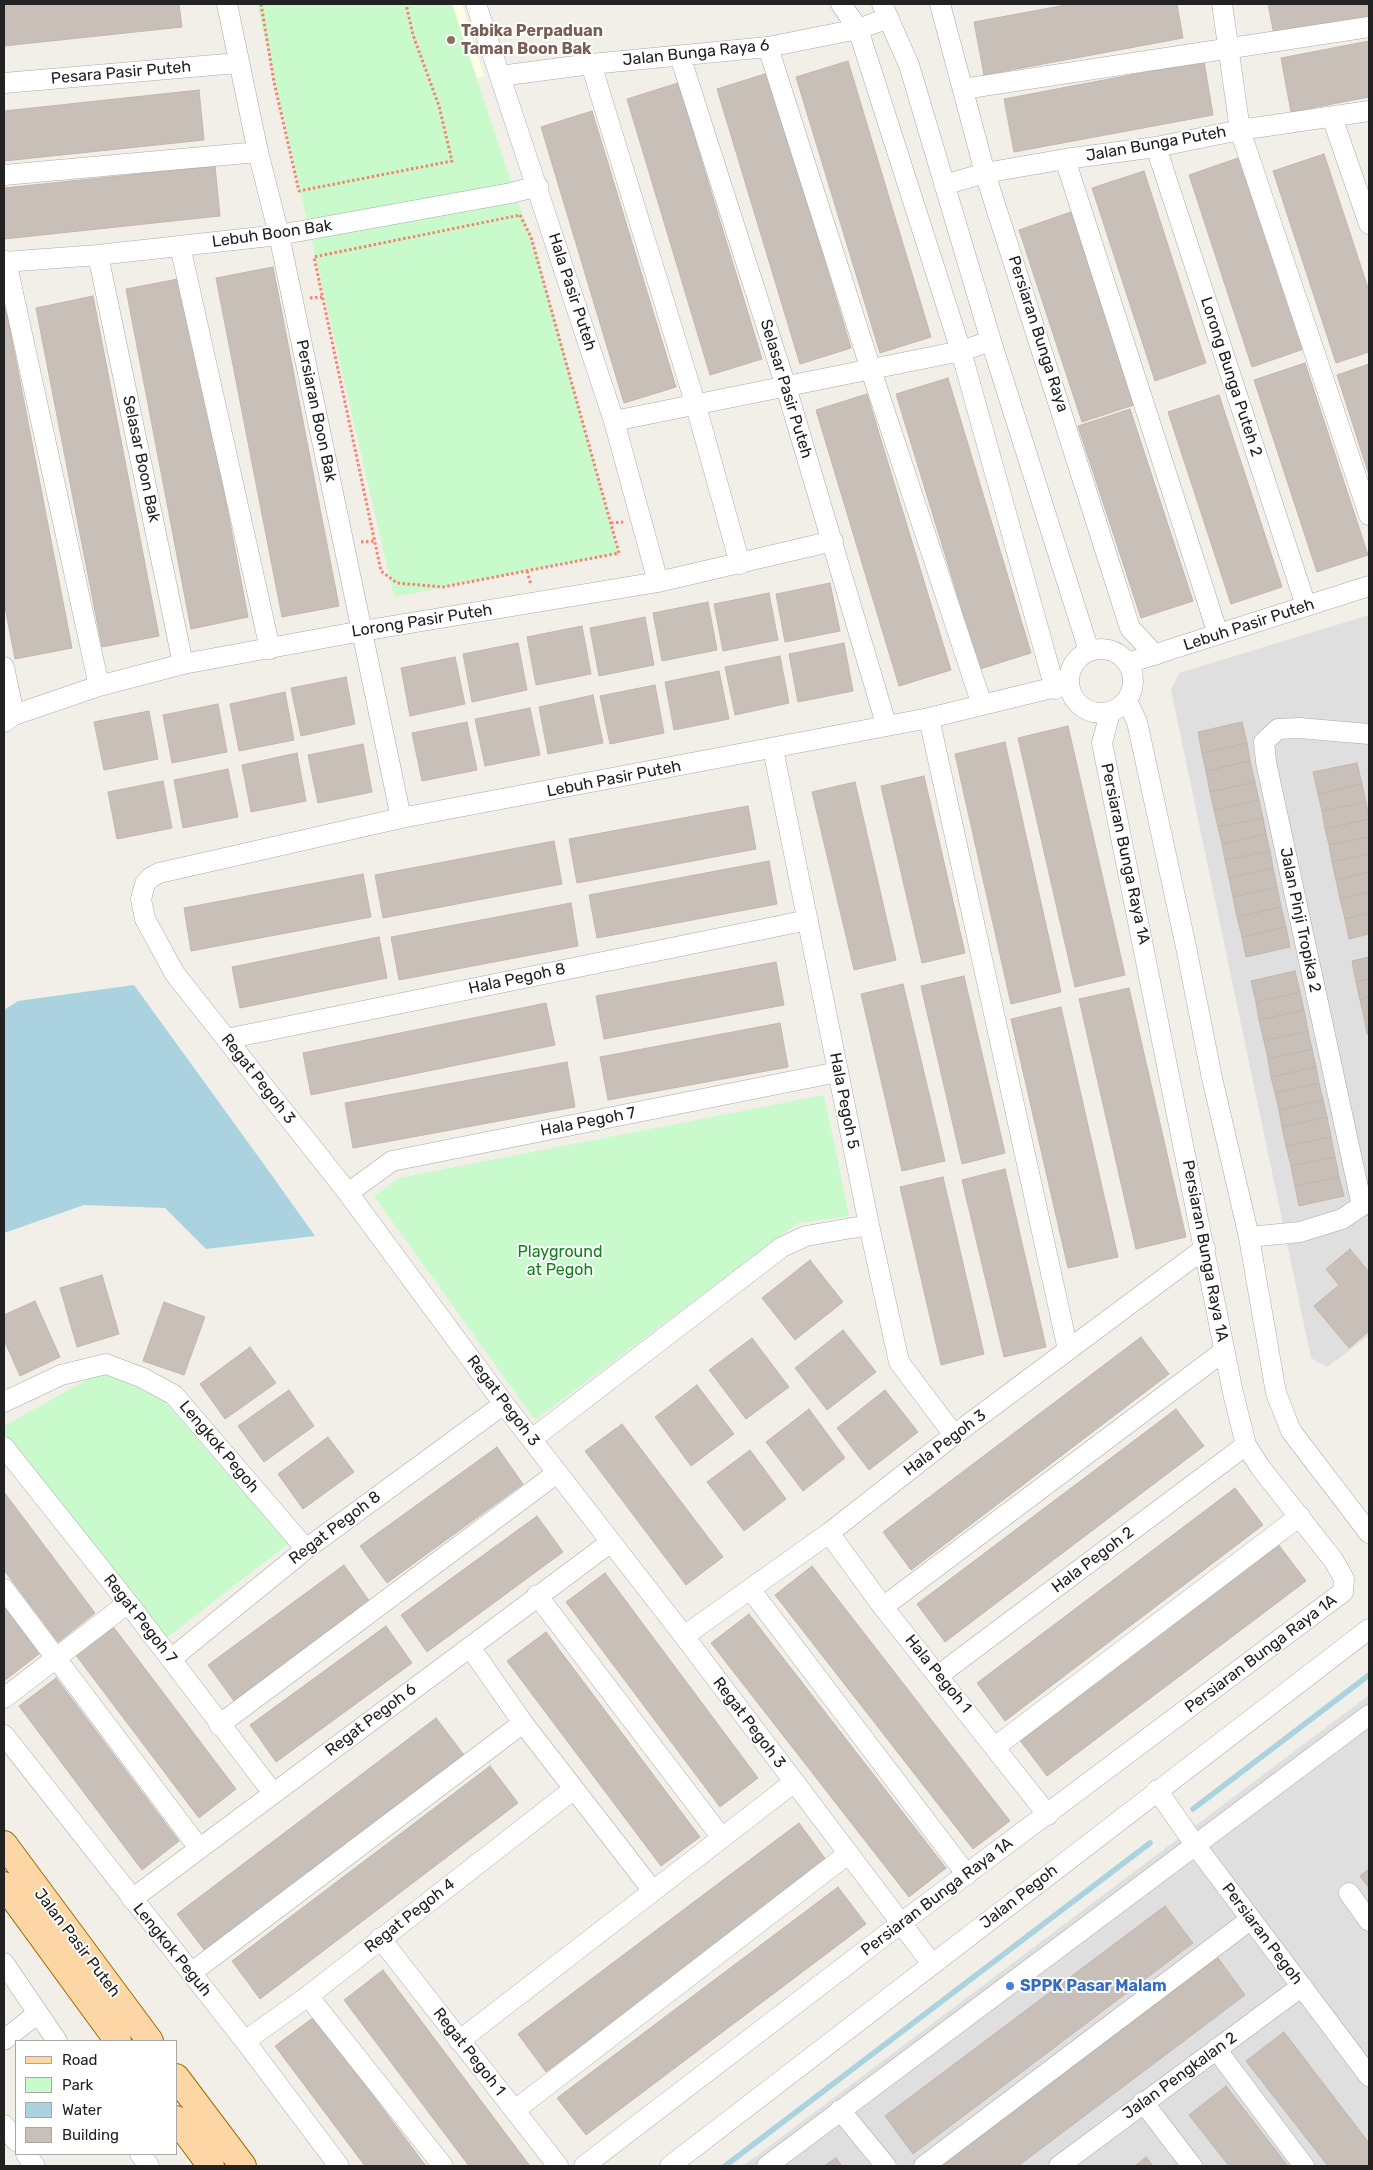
<!DOCTYPE html>
<html>
<head>
<meta charset="utf-8">
<style>
  body { margin:0 }
  #map { position:relative; width:1373px; height:2170px; overflow:hidden; background:#f2efe9; font-family:Rubik,sans-serif }
  canvas { display:block }
  .frame { position:absolute; inset:0; border:5px solid #222; pointer-events:none }
  .legend { position:absolute; left:15px; top:2040px; width:162px; height:115px; box-sizing:border-box; background:#fff; border:1px solid #a7a7a7; margin:0; padding:6px 9px; list-style:none; font-size:15px; color:#222 }
  .legend li { display:flex; align-items:center; gap:10px; height:25px }
  .legend b { width:25px; border:1px solid #a7a7a7 }
</style>
</head>
<body>
<div id="map">
<canvas width="1373" height="2170"></canvas>
<div class="frame"></div>
<ul class="legend">
<li><b style="height:6px;background:#fcd6a4"></b>Road</li>
<li><b style="height:14px;background:#c8facc"></b>Park</li>
<li><b style="height:14px;background:#aad3df"></b>Water</li>
<li><b style="height:14px;background:#c7bfb8"></b>Building</li>
</ul>
</div>
<script>
const c = document.querySelector('canvas').getContext('2d');
c.lineJoin = 'round';
function fill(path, color) {
  c.fillStyle = color;
  c.fill(path, 'evenodd');
}
function toPath(rows) {
  const path = new Path2D();
  for (const r of rows) {
    if (r.length === 3) {
      path.moveTo(r[0] + r[2], r[1]);
      path.arc(r[0], r[1], r[2], 0, 2 * Math.PI);
      continue;
    }
    path.moveTo(r[0], r[1]);
    for (let i = 2; i < r.length; i += 2) path.lineTo(r[i], r[i + 1]);
  }
  return path;
}
function strokePath(path, color, width, dash) {
  c.strokeStyle = color;
  c.lineWidth = width;
  c.lineCap = dash ? 'butt' : 'round';
  c.setLineDash(dash || []);
  c.stroke(path);
}
function write(font, color, halo, rows, align = 'center') {
  c.font = font + ' Rubik,sans-serif';
  c.lineWidth = 4;
  c.setLineDash([]);
  c.textBaseline = 'middle';
  c.strokeStyle = halo;
  c.fillStyle = color;
  for (const [text, x, y, turn = 0] of rows) {
    c.save();
    c.translate(x, y);
    c.rotate((+turn || 0) * Math.PI / 180);
    c.textAlign = isNaN(turn) ? turn : align;
    if (halo) c.strokeText(text, 0, 0);
    c.fillText(text, 0, 0);
    c.restore();
  }
}
fill(toPath([
  [1369,615,1369,1336,1327,1367,1311,1358,1171,690,1179,673],
  [1369,1695,1369,2166,743,2166]
]), '#e0dfdf');
fill(toPath([
  [417,4,462,4,484,76,443,88]
]), '#ffffe5');
fill(toPath([
  [257,4,452,4,513,188,537,254,619,553,394,597],
  [824,1095,849,1216,798,1223,535,1420,374,1196,399,1178],
  [104,1370,165,1402,288,1544,165,1639,4,1432,4,1426]
]), '#c8facc');
fill(toPath([
  [134,985,268,1170,315,1236,206,1249,165,1208,84,1205,4,1233,4,1010,18,1001]
]), '#aad3df');
strokePath(toPath([
  [1193,1809,1369,1675],
  [725,2166,1150,1843]
]), '#aad3df', 5.5);
const building = toPath([
  [4,4,179,4,182,27,4,46,4,4],
  [1071,4,1177,4,1183,38,984,75,974,22,1071,4],
  [1268,4,1369,4,1369,17,1274,35,1268,4],
  [1369,41,1369,97,1291,112,1281,58,1369,41],
  [848,61,931,337,880,353,796,77,848,61],
  [1204,61,1213,115,1014,152,1004,99,1204,61],
  [768,73,851,348,800,364,717,89,768,73],
  [678,83,762,359,710,375,627,99,678,83],
  [199,90,204,140,4,161,4,111,199,90],
  [592,111,676,387,624,403,541,127,592,111],
  [1324,154,1369,291,1369,352,1336,363,1273,171,1324,154],
  [1241,157,1304,349,1252,367,1189,175,1241,157],
  [215,166,220,216,4,239,4,188,215,166],
  [1144,171,1206,363,1155,381,1092,188,1144,171],
  [1071,212,1134,405,1082,422,1019,230,1071,212],
  [273,267,339,606,282,617,216,278,273,267],
  [183,278,248,617,191,629,126,289,183,278],
  [93,296,159,636,102,647,36,308,93,296],
  [4,309,6,309,72,648,15,659,4,602,4,309],
  [1305,363,1368,555,1317,572,1254,380,1305,363],
  [1369,364,1369,475,1337,375,1369,364],
  [948,378,1031,653,980,669,896,394,948,378],
  [867,394,951,670,899,686,816,410,867,394],
  [1219,395,1282,587,1231,604,1168,412,1219,395],
  [1130,409,1193,601,1141,618,1078,426,1130,409],
  [830,583,840,631,785,642,776,594,830,583],
  [769,593,778,640,723,651,714,604,769,593],
  [708,602,717,650,662,661,653,613,708,602],
  [645,617,654,665,599,676,590,628,645,617],
  [582,626,591,674,536,685,527,637,582,626],
  [518,643,527,690,472,702,463,654,518,643],
  [844,643,853,691,798,702,789,654,844,643],
  [780,656,789,703,735,715,725,667,780,656],
  [455,657,465,704,410,716,401,668,455,657],
  [719,671,729,719,674,730,665,682,719,671],
  [346,677,355,724,301,736,291,688,346,677],
  [655,685,664,733,610,744,600,696,655,685],
  [285,692,294,740,239,751,230,704,285,692],
  [593,695,603,743,548,754,539,707,593,695],
  [218,704,227,752,172,763,163,715,218,704],
  [530,708,540,755,485,766,475,719,530,708],
  [149,711,158,759,104,770,94,722,149,711],
  [467,722,477,770,422,781,412,733,467,722],
  [1242,722,1247,743,1202,753,1198,732,1242,722],
  [1068,726,1125,975,1075,987,1018,738,1068,726],
  [1005,742,1061,992,1011,1004,955,754,1005,742],
  [1247,743,1250,761,1206,771,1202,753,1247,743],
  [363,744,372,792,318,803,308,755,363,744],
  [297,753,306,801,251,812,242,765,297,753],
  [1250,761,1255,782,1210,792,1206,771,1250,761],
  [1357,763,1362,784,1318,794,1313,772,1357,763],
  [228,769,238,817,183,828,174,780,228,769],
  [924,776,965,953,922,963,881,786,924,776],
  [163,781,172,828,117,839,108,792,163,781],
  [855,782,896,960,854,970,812,792,855,782],
  [1255,782,1259,800,1214,810,1210,792,1255,782],
  [1362,784,1366,802,1322,811,1318,794,1362,784],
  [1259,800,1263,818,1218,827,1214,810,1259,800],
  [1366,802,1369,819,1325,829,1322,811,1366,802],
  [748,806,756,849,577,883,569,839,748,806],
  [1263,818,1266,834,1222,844,1218,827,1263,818],
  [1369,819,1369,837,1329,845,1325,829,1369,819],
  [1266,834,1270,851,1225,860,1222,844,1266,834],
  [1369,837,1369,854,1332,862,1329,845,1369,837],
  [554,841,562,884,383,918,375,875,554,841],
  [1270,851,1273,868,1229,878,1225,860,1270,851],
  [1369,854,1369,872,1336,880,1332,862,1369,854],
  [769,861,777,904,597,938,589,895,769,861],
  [1273,868,1277,887,1233,897,1229,878,1273,868],
  [1369,872,1369,892,1340,899,1336,880,1369,872],
  [363,874,371,917,191,951,184,908,363,874],
  [1277,887,1281,907,1237,917,1233,897,1277,887],
  [1369,892,1369,913,1345,919,1340,899,1369,892],
  [571,903,578,946,399,980,391,937,571,903],
  [1281,907,1286,927,1242,937,1237,917,1281,907],
  [1369,913,1369,934,1349,939,1345,919,1369,913],
  [1286,927,1290,947,1246,957,1242,937,1286,927],
  [379,937,387,978,240,1008,232,967,379,937],
  [1369,957,1369,979,1356,982,1352,961,1369,957],
  [776,962,784,1005,604,1039,596,996,776,962],
  [1295,971,1300,992,1256,1002,1251,981,1295,971],
  [964,976,1005,1153,962,1164,921,986,964,976],
  [1369,979,1369,997,1360,1000,1356,982,1369,979],
  [903,984,945,1161,902,1171,861,994,903,984],
  [1129,988,1186,1237,1136,1249,1079,999,1129,988],
  [1300,992,1304,1010,1259,1020,1256,1002,1300,992],
  [1369,997,1369,1016,1364,1017,1360,1000,1369,997],
  [546,1003,555,1045,311,1095,303,1053,546,1003],
  [1061,1007,1118,1257,1068,1268,1011,1019,1061,1007],
  [1304,1010,1308,1031,1264,1041,1259,1020,1304,1010],
  [1369,1016,1369,1033,1367,1034,1364,1017,1369,1016],
  [780,1023,788,1067,608,1100,600,1057,780,1023],
  [1308,1031,1312,1049,1268,1059,1264,1041,1308,1031],
  [1312,1049,1316,1067,1271,1077,1268,1059,1312,1049],
  [567,1062,575,1107,353,1148,345,1103,567,1062],
  [1316,1067,1319,1083,1275,1093,1271,1077,1316,1067],
  [1319,1083,1323,1100,1279,1110,1275,1093,1319,1083],
  [1323,1100,1327,1117,1282,1127,1279,1110,1323,1100],
  [1327,1117,1331,1137,1286,1146,1282,1127,1327,1117],
  [1331,1137,1335,1157,1291,1166,1286,1146,1331,1137],
  [1335,1157,1339,1177,1295,1186,1291,1166,1335,1157],
  [1005,1169,1046,1347,1004,1357,962,1180,1005,1169],
  [943,1177,984,1354,941,1365,900,1187,943,1177],
  [1339,1177,1344,1196,1299,1206,1295,1186,1339,1177],
  [1350,1249,1369,1272,1369,1331,1349,1348,1314,1306,1339,1285,1326,1269,1350,1249],
  [810,1260,843,1302,795,1340,762,1298,810,1260],
  [102,1275,119,1334,77,1347,60,1288,102,1275],
  [35,1301,60,1357,20,1376,4,1340,4,1315,35,1301],
  [164,1302,205,1317,184,1375,143,1361,164,1302],
  [843,1330,876,1372,827,1410,795,1368,843,1330],
  [1141,1337,1169,1374,911,1570,883,1532,1141,1337],
  [752,1338,789,1387,746,1419,709,1370,752,1338],
  [250,1347,276,1383,225,1419,200,1384,250,1347],
  [697,1385,734,1434,691,1466,655,1417,697,1385],
  [289,1390,314,1426,264,1462,238,1426,289,1390],
  [885,1390,918,1432,869,1470,837,1428,885,1390],
  [809,1409,845,1458,803,1491,766,1442,809,1409],
  [1176,1409,1204,1446,945,1642,917,1604,1176,1409],
  [622,1424,723,1557,686,1585,585,1451,622,1424],
  [328,1437,354,1472,303,1509,278,1474,328,1437],
  [497,1447,523,1484,387,1583,360,1546,497,1447],
  [750,1450,786,1499,744,1531,707,1482,750,1450],
  [1235,1488,1263,1525,1005,1721,977,1683,1235,1488],
  [4,1492,95,1613,58,1642,4,1570,4,1492],
  [537,1516,563,1552,427,1652,401,1615,537,1516],
  [1278,1544,1306,1581,1047,1776,1019,1739,1278,1544],
  [344,1565,370,1602,234,1701,208,1665,344,1565],
  [812,1566,1010,1821,973,1849,775,1595,812,1566],
  [605,1573,758,1778,720,1807,566,1602,605,1573],
  [4,1607,39,1654,4,1681,4,1607],
  [749,1614,946,1868,909,1897,711,1643,749,1614],
  [112,1625,236,1789,199,1818,75,1654,112,1625],
  [386,1626,412,1663,276,1762,250,1725,386,1626],
  [546,1632,700,1837,661,1866,507,1661,546,1632],
  [56,1678,179,1841,142,1870,19,1706,56,1678],
  [436,1718,464,1755,205,1951,177,1914,436,1718],
  [490,1766,518,1803,260,1999,232,1961,490,1766],
  [799,1823,827,1861,546,2072,518,2034,799,1823],
  [1369,1869,1369,1888,1360,1876,1369,1869],
  [838,1887,866,1924,586,2135,557,2098,838,1887],
  [1165,1906,1193,1943,913,2154,885,2116,1165,1906],
  [1218,1958,1245,1995,1018,2166,940,2166,1218,1958],
  [383,1970,530,2166,469,2166,344,2000,383,1970],
  [314,2017,426,2166,365,2166,275,2046,314,2017],
  [1284,2032,1369,2143,1369,2166,1328,2166,1246,2061,1284,2032],
  [1226,2086,1288,2166,1229,2166,1189,2115,1226,2086],
  [1146,2157,1153,2166,1135,2166,1146,2157],
  [836,2158,842,2166,824,2166,836,2158]
]);
fill(building, '#c7bfb8');
strokePath(building, '#c4b6ab', 1);
const minor = toPath([
  [227,4,258,152,279,235,401,818],
  [476,4,614,421,658,582],
  [841,4,858,29,961,351,1055,689],
  [882,4,909,65,991,341,1089,651],
  [940,4,985,173,1130,628,1155,655],
  [1222,4,1240,130,1369,515],
  [768,47,871,370,982,705],
  [680,56,786,387,886,724],
  [591,64,696,406,740,564],
  [500,76,591,64,768,47,858,29,889,18],
  [4,83,238,63],
  [963,89,1369,27],
  [1332,117,1369,224],
  [1156,147,1306,606],
  [1065,159,1218,634],
  [4,175,258,152],
  [944,185,985,173,1065,159,1156,147,1240,130,1369,111],
  [180,246,270,649],
  [98,255,183,664],
  [6,261,99,686],
  [4,262,98,255,279,235,511,193,538,186],
  [614,421,961,351,991,341],
  [1101,681,32],
  [1128,663,1369,586],
  [4,667,14,715],
  [1127,701,1137,722,1186,947,1212,1078,1249,1237,1276,1393,1291,1431,1369,1533],
  [929,718,1068,1350],
  [4,722,14,715,99,686,183,664,362,631,658,582,833,541],
  [773,749,869,1225,899,1362,954,1435],
  [226,1039,808,920],
  [348,1193,392,1161,838,1072],
  [1362,1206,1266,762,1264,742,1278,729,1299,728,1369,734],
  [1249,1237,1300,1232,1342,1219,1369,1201],
  [4,1402,61,1375,106,1364,143,1378,174,1395,306,1549],
  [532,1439,782,1247,806,1236,869,1225],
  [4,1447,128,1603,273,1793],
  [829,1533,883,1607,1048,1815],
  [4,1589,199,1848],
  [750,1589,967,1875],
  [537,1595,722,1838],
  [883,1607,1224,1351],
  [684,1636,829,1533,954,1435,1205,1248],
  [470,1647,523,1723,653,1891],
  [171,1659,306,1549,504,1404],
  [939,1675,1246,1445],
  [4,1698,128,1603],
  [219,1725,557,1473],
  [4,1735,245,2041,339,2166],
  [995,1747,1300,1516],
  [1157,1790,1196,1846,1369,2076],
  [1349,1893,1369,1921],
  [132,1899,611,1542],
  [380,1938,558,2166],
  [4,1963,57,2041],
  [932,1964,684,1636,504,1404,348,1193,175,974,145,919,141,899,145,884,150,878,159,873,401,818,929,718,1068,684],
  [191,1973,523,1723],
  [308,1996,443,2166],
  [4,2040,37,2014],
  [245,2041,308,1996,574,1789],
  [459,2041,793,1783],
  [1216,2049,1304,2166],
  [1143,2102,1192,2166],
  [515,2110,848,1854],
  [840,2110,886,2166],
  [4,2125,16,2141],
  [26,2154,35,2166],
  [140,2154,149,2166],
  [584,2166,900,1924,1343,1592,1344,1579,1334,1561,1260,1467,1246,1445,1233,1393,1102,743,1110,713],
  [670,2166,1369,1629],
  [767,2166,1369,1715],
  [924,2166,1251,1919],
  [1059,2166,1302,1986]
]);
const major = toPath([
  [4,1844,150,2041],
  [4,1885,118,2041],
  [176,2077,243,2166],
  [176,2119,211,2166]
]);
strokePath(minor, '#a9a9a9', 21);
strokePath(major, '#a06b00', 28);
strokePath(toPath([
  [261,4,274,82,299,191,452,161,439,106,413,35,406,4],
  [520,215,531,237,619,553,443,587,397,583,381,571,314,257,520,215],
  [310,298,322,297],
  [611,523,623,522],
  [361,542,375,541],
  [527,571,531,585]
]), '#fa8072', 3, [2.5, 2.5]);
strokePath(minor, '#fff', 20);
strokePath(major, '#fcd6a4', 26);
for (const [x, y, r, color] of [
  [451,40,5,"#8d6e63"],
  [1010,1986,5,"#3f7fe0"]
]) {
  const dot = new Path2D();
  dot.arc(x, y, r, 0, 2 * Math.PI);
  c.fillStyle = color;
  c.fill(dot);
  strokePath(dot, '#fff', 2);
}
write('bold 16px', '#785e54', '#fff', [
  ["Tabika Perpaduan",461,31],
  ["Taman Boon Bak",461,49]
], 'left');
write('16px', '#222', '#fff', [
  ["Jalan Bunga Raya 6",696,53,-6],
  ["Pesara Pasir Puteh",121,73,-5],
  ["Jalan Bunga Puteh",1156,144,-10],
  ["Lebuh Boon Bak",272,234,-8],
  ["Hala Pasir Puteh",572,292,72],
  ["Persiaran Bunga Raya",1038,334,72],
  ["Lorong Bunga Puteh 2",1231,377,72],
  ["Selasar Pasir Puteh",786,389,73],
  ["Persiaran Boon Bak",316,411,78],
  ["Selasar Boon Bak",141,459,78],
  ["Lorong Pasir Puteh",422,621,-9],
  ["Lebuh Pasir Puteh",1249,625,-18],
  ["Lebuh Pasir Puteh",614,779,-11],
  ["Persiaran Bunga Raya 1A",1125,854,78],
  ["Jalan Pinji Tropika 2",1300,920,78],
  ["Hala Pegoh 8",517,979,-12],
  ["Regat Pegoh 3",258,1079,52],
  ["Hala Pegoh 5",844,1101,79],
  ["Hala Pegoh 7",588,1122,-11],
  ["Persiaran Bunga Raya 1A",1205,1251,79],
  ["Regat Pegoh 3",503,1401,53],
  ["Hala Pegoh 3",945,1443,-37],
  ["Lengkok Pegoh",219,1447,50],
  ["Regat Pegoh 8",335,1528,-37],
  ["Hala Pegoh 2",1093,1560,-37],
  ["Regat Pegoh 7",140,1619,52],
  ["Persiaran Bunga Raya 1A",1261,1654,-37],
  ["Hala Pegoh 1",938,1674,51],
  ["Regat Pegoh 6",371,1720,-37],
  ["Regat Pegoh 3",749,1723,53],
  ["Persiaran Bunga Raya 1A",937,1897,-37],
  ["Jalan Pegoh",1019,1897,-38],
  ["Regat Pegoh 4",410,1916,-38],
  ["Persiaran Pegoh",1262,1934,53],
  ["Jalan Pasir Puteh",77,1943,53],
  ["Lengkok Peguh",172,1950,51],
  ["Regat Pegoh 1",469,2052,52],
  ["Jalan Pengkalan 2",1180,2076,-36]
]);
write('16px', '#0c8416', '#fff', [
  ["Playground",560,1252],
  ["at Pegoh",560,1270]
]);
write('bold 16px', '#366cbe', '#fff', [
  ["SPPK Pasar Malam",1020,1986]
], 'left');
</script>
</body>
</html>
